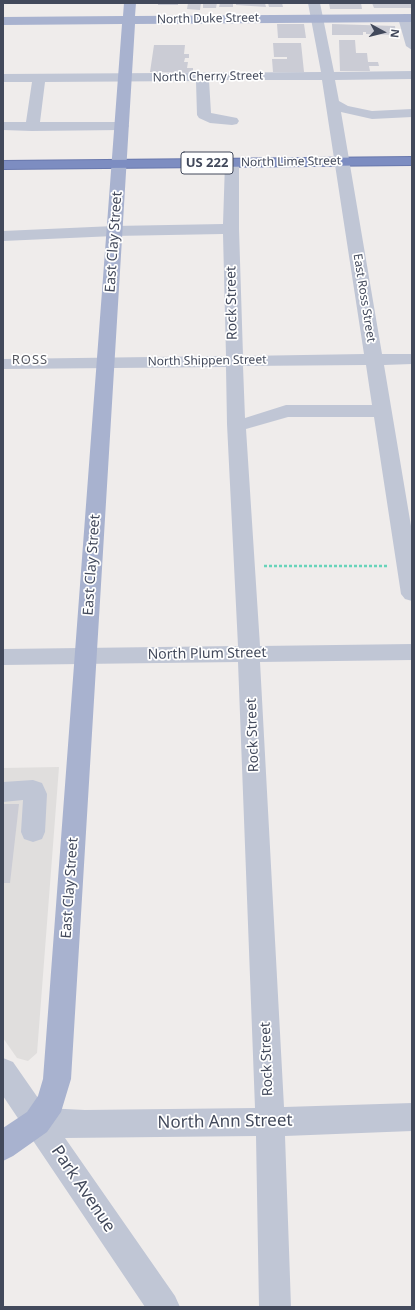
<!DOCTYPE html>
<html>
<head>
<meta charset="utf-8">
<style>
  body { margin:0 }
  #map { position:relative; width:415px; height:1310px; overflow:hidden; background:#efeceb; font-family:"Noto Sans",sans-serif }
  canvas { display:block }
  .frame { position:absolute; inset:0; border:4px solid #42495b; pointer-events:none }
  .north { position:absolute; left:363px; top:12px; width:40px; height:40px; -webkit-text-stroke:3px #fff; paint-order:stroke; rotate:97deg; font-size:11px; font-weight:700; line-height:16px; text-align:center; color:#42495b }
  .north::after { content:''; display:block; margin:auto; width:14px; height:18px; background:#42495b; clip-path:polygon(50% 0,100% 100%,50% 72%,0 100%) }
</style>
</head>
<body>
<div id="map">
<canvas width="415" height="1310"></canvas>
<div class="frame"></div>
<div class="north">N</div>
</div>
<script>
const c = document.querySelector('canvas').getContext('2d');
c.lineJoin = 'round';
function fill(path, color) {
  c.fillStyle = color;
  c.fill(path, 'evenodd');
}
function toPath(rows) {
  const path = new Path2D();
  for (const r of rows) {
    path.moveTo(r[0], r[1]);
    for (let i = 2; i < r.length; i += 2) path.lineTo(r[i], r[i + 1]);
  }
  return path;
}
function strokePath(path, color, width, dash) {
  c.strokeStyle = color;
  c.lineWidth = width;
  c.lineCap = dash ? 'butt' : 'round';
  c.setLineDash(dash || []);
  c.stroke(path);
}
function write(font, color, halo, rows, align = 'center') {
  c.font = font + ' "Noto Sans",sans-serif';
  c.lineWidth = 3.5;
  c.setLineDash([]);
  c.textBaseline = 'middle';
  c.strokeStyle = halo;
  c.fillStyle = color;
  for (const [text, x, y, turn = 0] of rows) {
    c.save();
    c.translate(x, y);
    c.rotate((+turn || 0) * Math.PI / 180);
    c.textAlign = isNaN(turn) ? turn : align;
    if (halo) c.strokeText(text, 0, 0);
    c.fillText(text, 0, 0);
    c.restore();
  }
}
fill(toPath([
  [59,767,37,1053,28,1061,17,1058,3,1038,3,768]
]), '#e0dedd');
fill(toPath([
  [158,3,178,3,178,5,158,5],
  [188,3,201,3,200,10,187,9],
  [203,3,217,3,216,8,203,8],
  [220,3,233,3,233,7,219,7],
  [236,3,265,3,266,7,236,5],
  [268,3,282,3,283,7,269,7],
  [329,3,361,3,362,9,330,9],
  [372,3,412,3,412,8,374,8],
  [277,24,304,24,306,38,278,38],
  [332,24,395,26,396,35,366,34,366,32,363,32,363,35,332,35],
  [339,40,355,40,356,53,367,53,368,62,378,62,379,66,369,66,370,71,340,71],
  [273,43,301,43,304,72,273,72,272,59,287,59,287,57,274,57],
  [154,45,185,45,184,54,189,54,189,58,185,58,184,62,188,62,187,68,193,68,193,73,150,72],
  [3,804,19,804,10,883,3,883]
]), '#cbccd5');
const highway = toPath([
  [412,157,412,165,3,169,3,161,412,157]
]);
strokePath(highway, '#6978ad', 2);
strokePath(toPath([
  [264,566,389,566]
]), '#68d4ba', 2.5, [3, 2]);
fill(toPath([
  [308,3,320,3,334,72,412,71,412,79,335,80,339,101,348,106,372,111,412,109,412,117,372,119,341,112,382,354,412,354,412,364,384,365,412,532,412,601,405,599,401,594,374,417,288,417,246,429,260,646,412,644,412,660,260,662,284,1107,412,1103,412,1131,285,1136,291,1307,259,1307,256,1136,65,1138,175,1296,180,1307,145,1307,3,1096,3,1058,13,1062,45,1108,85,1110,255,1108,238,662,3,665,3,649,238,646,227,424,226,367,3,369,3,359,226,356,223,234,114,236,3,241,3,231,114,226,223,224,225,163,227,160,232,159,237,160,239,163,239,229,243,356,364,354,322,80,209,80,211,113,237,118,239,121,237,124,232,125,210,123,199,118,197,115,196,81,45,82,40,122,122,122,127,123,129,126,127,129,122,130,32,131,3,130,3,122,26,122,32,82,3,82,3,74,321,72,308,3],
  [366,365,372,405,286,405,245,418,243,366,366,365],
  [404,14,408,15,412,24,412,50,406,46,398,18,404,14],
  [33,780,42,783,47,794,45,832,42,839,33,842,24,839,21,832,23,800,3,802,3,782,33,780]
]), '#c0c6d5');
fill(toPath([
  [124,3,136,3,135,16,412,14,412,22,135,24,71,1079,61,1112,47,1132,13,1156,3,1161,3,1128,27,1112,38,1096,43,1079,122,24,3,25,3,17,123,16,124,3]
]), '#a8b2cf');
fill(highway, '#7d8dc1');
write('12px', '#42495b', '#fff', [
  ["North Duke Street",208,19,-1],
  ["North Cherry Street",208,77,-1],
  ["North Lime Street",291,162,-1],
  ["East Ross Street",364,298,81],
  ["North Shippen Street",207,361,-1]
]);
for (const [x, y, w] of [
  [207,163,52]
]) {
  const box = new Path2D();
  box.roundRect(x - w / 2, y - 11, w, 22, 3);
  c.fillStyle = '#fff';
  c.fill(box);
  strokePath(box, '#42495b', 1);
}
write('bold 13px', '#42495b', null, [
  ["US 222",207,163]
]);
c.letterSpacing = '1px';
write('13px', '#585a62', '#fff', [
  ["ROSS",30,360]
]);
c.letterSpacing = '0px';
write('14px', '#42495b', '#fff', [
  ["East Clay Street",114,242,-86],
  ["Rock Street",232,303,-91],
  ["East Clay Street",92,565,-86],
  ["North Plum Street",207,654,-1],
  ["Rock Street",253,735,-92],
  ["East Clay Street",70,888,-86],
  ["Rock Street",267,1059,-92]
]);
write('17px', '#42495b', '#fff', [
  ["North Ann Street",225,1122,-1],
  ["Park Avenue",83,1189,56]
]);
</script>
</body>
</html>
